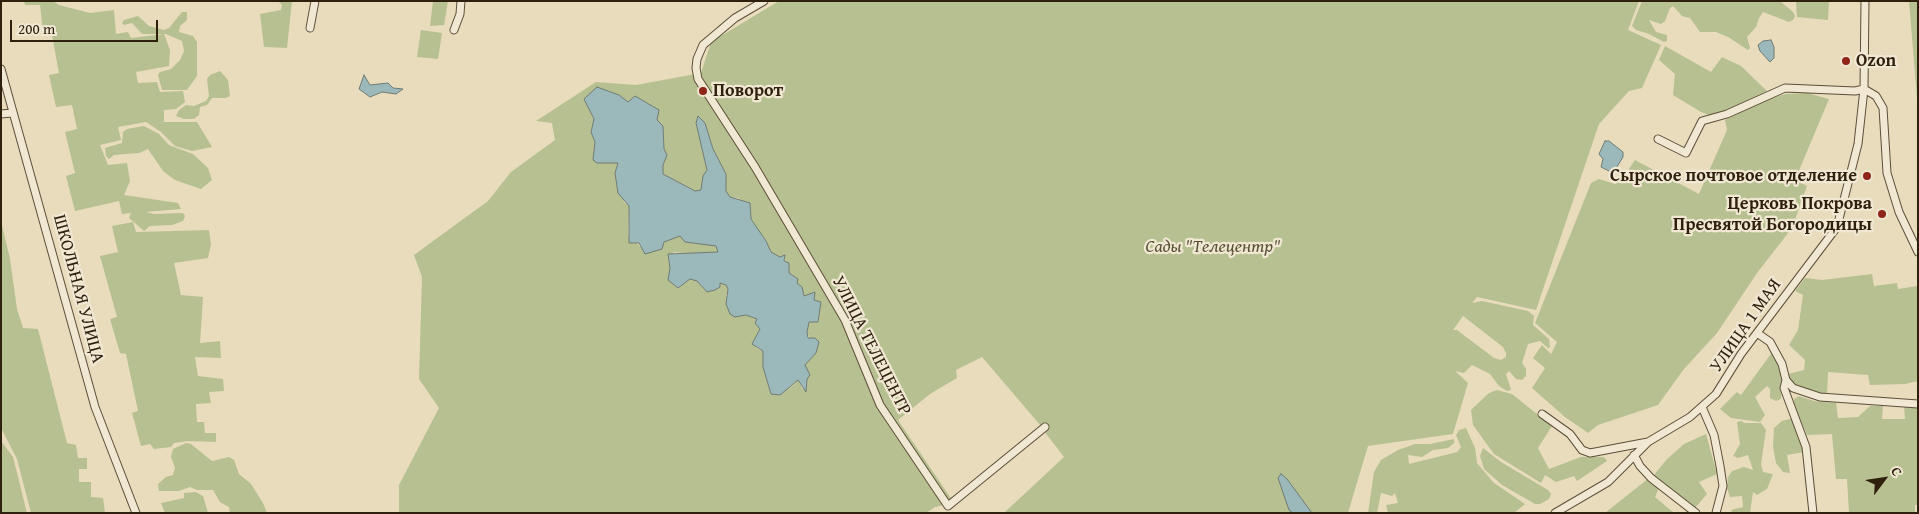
<!DOCTYPE html>
<html>
<head>
<meta charset="utf-8">
<style>
  body { margin:0 }
  #map { position:relative; width:1919px; height:514px; overflow:hidden; background:#e8dcbc; font-family:"Gentium Book Plus",serif }
  canvas { display:block }
  .frame { position:absolute; inset:0; border:2px solid #2f1f0d; pointer-events:none }
  .north { position:absolute; left:1859px; top:454px; width:50px; height:50px; -webkit-text-stroke:4px #f0e8d3; paint-order:stroke; rotate:59deg; font-size:14px; font-weight:700; line-height:20px; text-align:center; color:#2f1f0d }
  .north::after { content:''; display:block; margin:auto; width:18px; height:22px; background:#2f1f0d; clip-path:polygon(50% 0,100% 100%,50% 72%,0 100%) }
  .scale { position:absolute; left:10px; top:20px; width:148px; height:22px; box-sizing:border-box; border:2px solid #2f1f0d; border-top:0; padding-left:6px; font-size:15px; line-height:18px; white-space:nowrap; color:#2f1f0d; -webkit-text-stroke:4px #f0e8d3; paint-order:stroke }
</style>
</head>
<body>
<div id="map">
<canvas width="1919" height="514"></canvas>
<div class="frame"></div>
<div class="north">С</div>
<div class="scale">200 m</div>
</div>
<script>
const c = document.querySelector('canvas').getContext('2d');
c.lineJoin = 'round';
function fill(path, color) {
  c.fillStyle = color;
  c.fill(path, 'evenodd');
}
function toPath(rows) {
  const path = new Path2D();
  for (const r of rows) {
    path.moveTo(r[0], r[1]);
    for (let i = 2; i < r.length; i += 2) path.lineTo(r[i], r[i + 1]);
  }
  return path;
}
function strokePath(path, color, width, dash) {
  c.strokeStyle = color;
  c.lineWidth = width;
  c.lineCap = dash ? 'butt' : 'round';
  c.setLineDash(dash || []);
  c.stroke(path);
}
function write(font, color, halo, rows, align = 'center') {
  c.font = font + ' "Gentium Book Plus",serif';
  c.lineWidth = 4.5;
  c.setLineDash([]);
  c.textBaseline = 'middle';
  c.strokeStyle = halo;
  c.fillStyle = color;
  for (const [text, x, y, turn = 0] of rows) {
    c.save();
    c.translate(x, y);
    c.rotate((+turn || 0) * Math.PI / 180);
    c.textAlign = isNaN(turn) ? turn : align;
    if (halo) c.strokeText(text, 0, 0);
    c.fillText(text, 0, 0);
    c.restore();
  }
}
fill(toPath([
  [24,1,53,1,59,5,90,13,114,10,116,34,128,32,131,38,164,34,170,50,169,66,136,72,138,83,157,82,160,92,183,91,185,102,176,109,164,110,164,122,197,122,212,147,192,151,175,146,161,132,146,122,118,127,121,140,100,145,108,165,127,163,130,181,124,195,178,203,181,209,146,212,154,214,183,213,185,216,183,221,172,225,150,226,144,231,129,218,131,213,122,214,119,201,75,211,66,176,75,173,65,132,77,129,72,105,56,107,49,75,59,73,51,30,43,31,40,5,25,5],
  [278,1,292,1,287,48,264,47,260,14,281,10,282,5],
  [433,1,448,1,444,25,430,26],
  [779,1,1639,1,1628,30,1661,45,1642,88,1629,91,1599,124,1536,310,1477,297,1472,303,1482,301,1528,311,1534,316,1533,325,1549,339,1550,347,1548,348,1540,341,1528,344,1522,363,1526,369,1526,376,1522,380,1516,379,1509,371,1506,374,1511,390,1507,391,1499,386,1490,374,1472,365,1464,373,1455,371,1468,383,1453,434,1368,446,1348,513,1004,513,1064,457,1044,431,955,503,935,507,926,513,399,513,399,485,439,408,419,379,422,277,414,255,488,201,511,172,555,140,552,123,536,121,596,82,636,85,701,73,711,42],
  [618,95,663,126,664,149,667,155,663,165,663,174,695,191,701,191,703,176,707,170,696,123,705,123,713,149,726,174,726,191,729,197,738,198,751,208,751,219,756,227,766,241,771,252,780,257,784,256,789,273,804,296,815,295,814,300,821,302,818,322,809,322,807,332,816,353,805,365,803,390,798,380,791,387,771,394,763,367,763,351,756,348,760,329,755,323,757,319,746,315,726,296,728,289,726,285,719,283,720,287,715,290,707,292,697,281,690,279,678,288,668,259,674,252,694,254,719,252,716,246,706,243,698,244,680,236,643,249,628,235,629,206,624,202,616,181,615,173,618,163,597,163,595,142,591,132,594,119,588,104],
  [1463,316,1503,347,1506,353,1506,357,1501,360,1494,358,1457,330,1453,330],
  [982,357,1041,426,954,497,950,497,898,420,930,394,957,378,956,370],
  [1642,1,1780,1,1793,12,1795,16,1793,20,1789,22,1763,12,1759,18,1756,27,1747,37,1750,48,1748,50,1728,37,1716,32,1700,32,1690,18,1682,16,1673,6,1670,8,1665,21,1661,24,1649,20,1656,32,1667,35,1667,41,1664,42,1649,34,1636,30,1632,26],
  [1796,1,1829,1,1828,20,1797,17],
  [1909,1,1918,1,1918,112,1916,86],
  [182,12,187,12,187,20,180,26,179,32,193,36,197,42,197,76,187,90,162,90,158,75,160,72,171,69,180,60,184,51,182,41,166,34,142,34,132,23,124,25,122,23,124,20,138,16,149,26,164,30,169,28],
  [421,30,442,33,438,59,417,57],
  [1665,46,1711,72,1722,57,1741,66,1767,91,1721,113,1709,115,1701,112,1673,95,1675,74,1659,60],
  [220,71,228,80,230,96,226,98,212,98,207,105,200,107,199,115,194,119,184,119,176,116,179,110,186,105,194,106,206,101,209,96,207,79,210,75],
  [1807,93,1829,99,1795,180,1807,186,1792,228,1757,273,1717,333,1684,369,1658,405,1598,425,1588,433,1565,417,1532,388,1545,368,1533,358,1542,345,1551,354,1557,342,1535,323,1591,183,1599,179,1615,184,1621,181,1635,160,1699,194,1727,130,1725,120,1767,99,1786,94],
  [144,126,159,134,169,145,193,154,208,168,212,180,201,189,175,180,163,171,148,149,139,153,114,155,109,159,106,156,105,148,122,143,123,132,127,129],
  [1,221,10,259,17,309,23,328,38,329,67,443,76,445,78,458,87,458,87,469,79,469,79,482,91,482,91,497,103,498,105,513,31,513,17,459,1,428],
  [133,222,136,232,209,230,211,244,208,258,174,263,181,295,203,297,200,343,220,341,221,358,195,357,198,376,223,379,224,391,209,392,211,403,196,404,197,422,204,422,205,433,216,433,216,442,188,441,174,443,171,447,154,449,150,444,141,446,132,413,138,411,126,354,120,353,110,319,117,317,100,256,118,252,112,226],
  [1872,274,1874,286,1897,283,1898,289,1917,286,1918,381,1905,384,1870,385,1868,375,1828,372,1827,396,1794,386,1788,374,1804,370,1805,360,1789,345,1798,330,1803,295,1795,291,1805,278,1822,280],
  [1773,351,1782,377,1781,399,1776,401,1770,398,1770,389,1767,386,1755,397,1765,415,1760,422,1731,418,1720,409,1737,392,1741,395],
  [1497,390,1512,394,1552,426,1538,448,1549,469,1581,457,1604,457,1607,461,1577,481,1574,476,1556,482,1545,475,1541,483,1494,454,1473,425,1471,410,1489,393],
  [1799,396,1814,401,1836,403,1838,418,1858,417,1870,406,1883,406,1882,419,1905,419,1904,406,1918,407,1918,505,1915,505,1915,513,1849,513,1847,479,1836,479,1832,434,1807,435,1794,406,1794,399],
  [1793,418,1804,452,1787,455,1790,473,1783,472,1776,463,1773,447,1774,428,1782,421],
  [1742,421,1744,423,1761,423,1766,430,1761,464,1763,472,1773,474,1767,489,1757,495,1753,492,1750,513,1732,512,1731,510,1743,507,1742,496,1730,497,1727,488,1728,477,1732,471,1744,467,1753,470,1748,455,1738,458,1733,456,1740,444,1737,422],
  [1466,428,1475,448,1477,463,1494,483,1525,504,1514,513,1388,513,1386,505,1398,503,1395,493,1392,496,1381,493,1377,513,1368,513,1374,472,1381,460,1398,450,1415,444,1430,444,1454,439,1454,443,1448,448,1433,450,1422,457,1408,455,1409,464,1457,452,1461,447,1456,435,1459,430],
  [1706,434,1717,474,1699,482,1707,494,1695,508,1654,475,1667,459,1684,444],
  [1,441,13,457,27,513,1,513],
  [186,443,191,444,212,461,229,457,234,460,239,474,251,484,263,503,267,513,230,513,229,507,220,502,213,490,197,490,190,487,179,491,159,491,158,484,166,477,173,475,175,468,171,457,173,449],
  [1483,448,1501,462,1548,490,1551,494,1549,499,1540,504,1535,504,1502,485,1484,469,1480,456],
  [1649,478,1659,488,1655,497,1674,513,1605,513],
  [196,492,203,496,208,513,165,513,161,503,184,498,184,493]
]), '#b7c090');
const water = toPath([
  [1771,40,1774,47,1774,58,1770,62,1760,51,1758,45,1763,41,1771,40],
  [364,75,370,85,388,83,393,88,403,89,396,94,382,92,370,97,359,89,364,75],
  [597,87,619,95,628,102,635,96,659,110,657,120,663,126,664,149,667,155,663,165,663,174,695,191,701,190,703,176,707,170,696,123,698,116,705,123,713,149,726,174,726,191,730,197,750,203,751,219,766,241,771,252,780,257,785,255,784,261,789,263,789,273,798,279,797,283,802,287,804,296,815,292,814,300,821,302,818,322,809,322,807,332,808,338,815,338,819,342,816,353,805,365,810,375,807,379,806,392,798,380,780,395,771,394,763,367,763,351,752,344,760,329,755,323,757,319,746,315,735,317,730,314,726,304,728,289,726,285,720,283,720,287,715,290,707,292,697,281,690,279,678,288,668,280,670,268,668,254,718,252,716,246,685,242,680,236,664,242,662,249,645,254,639,243,629,243,629,206,618,193,615,173,618,163,597,163,593,160,595,142,591,132,594,119,584,99,597,87],
  [1605,141,1609,141,1623,152,1623,157,1613,173,1601,167,1603,159,1599,154,1605,141],
  [1281,474,1287,479,1312,513,1293,513,1289,510,1278,478,1281,474]
]);
fill(water, '#9bb9ba');
strokePath(water, '#707b75', 1);
const minor = toPath([
  [764,1,735,18,703,45,697,59,696,68,698,79,755,167,845,320,880,405,948,506,1045,427],
  [310,28,315,1],
  [454,30,460,14,461,1],
  [1,69,95,407,136,513],
  [1864,89,1876,96,1883,108,1887,173,1899,212,1918,252],
  [1,114,12,113],
  [1658,139,1686,153,1702,121,1727,114,1785,88,1855,91,1864,89],
  [1757,333,1770,342,1782,364,1786,380,1784,388,1806,447,1813,513],
  [1786,380,1793,388,1820,397,1918,404],
  [1702,407,1714,435,1720,466,1723,486,1716,513],
  [1542,414,1570,434,1582,450,1590,453,1648,442],
  [1634,455,1640,466,1651,478,1696,513],
  [1555,513,1608,482,1648,442,1690,417,1716,394,1741,354,1837,227,1858,144,1864,89,1865,1]
]);
strokePath(minor, '#5d4e39', 9);
strokePath(minor, '#f0e8d3', 7);
for (const [x, y, r, color] of [
  [1846,61,5,"#8f2418"],
  [703,91,5,"#8f2418"],
  [1867,176,5,"#8f2418"],
  [1882,214,5,"#8f2418"]
]) {
  const dot = new Path2D();
  dot.arc(x, y, r, 0, 2 * Math.PI);
  c.fillStyle = color;
  c.fill(dot);
  strokePath(dot, '#f0e8d3', 2);
}
write('bold 18px', '#2f1f0d', '#f0e8d3', [
  ["Ozon",1856,61],
  ["Поворот",713,91],
  ["Сырское почтовое отделение",1857,176,"right"],
  ["Церковь Покрова",1872,204,"right"],
  ["Пресвятой Богородицы",1872,225,"right"]
], 'left');
write('italic 18px', '#584f34', '#f0e8d3', [
  ["Сады \"Телецентр\"",1213,247]
]);
write('18px', '#2f1f0d', '#f0e8d3', [
  ["ШКОЛЬНАЯ УЛИЦА",78,289,75],
  ["УЛИЦА 1 МАЯ",1746,326,-55],
  ["УЛИЦА ТЕЛЕЦЕНТР",871,346,63]
]);
</script>
</body>
</html>
